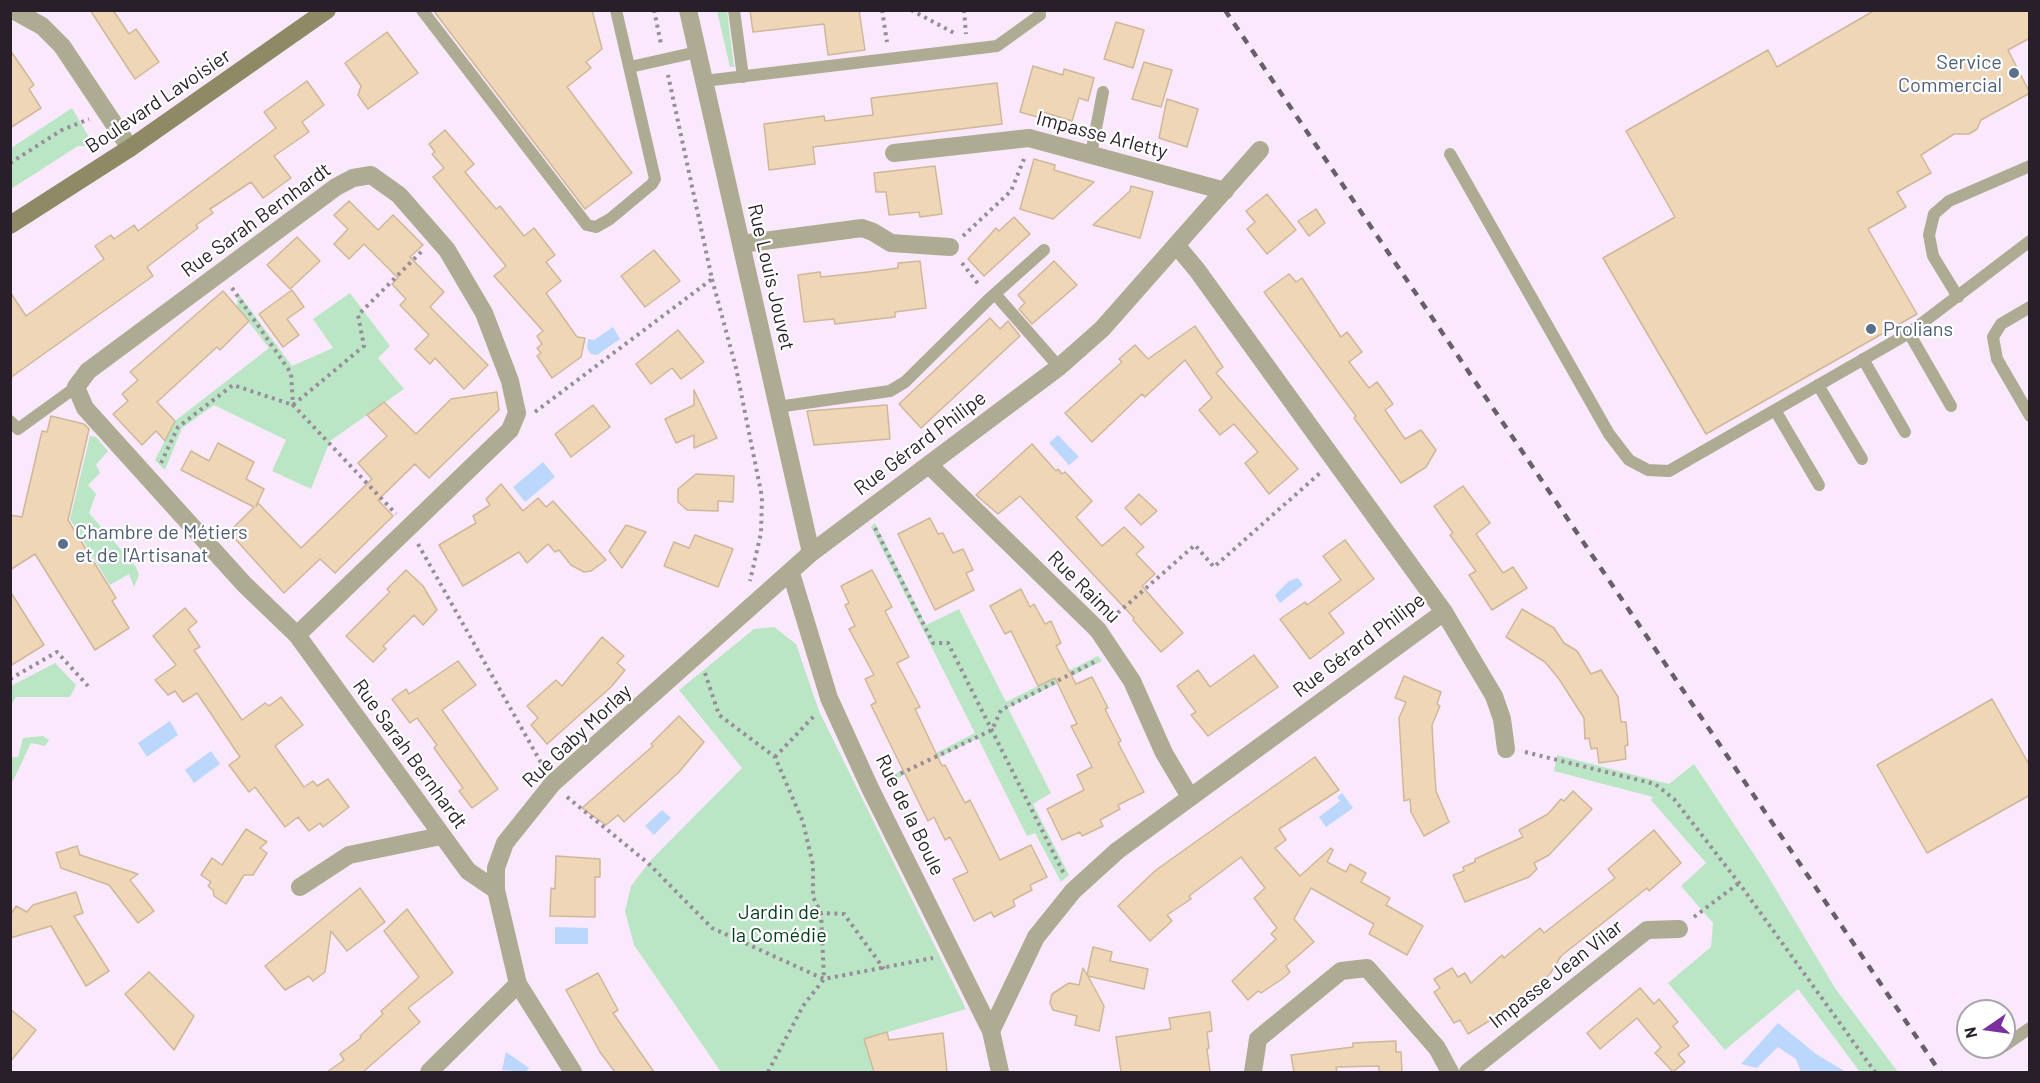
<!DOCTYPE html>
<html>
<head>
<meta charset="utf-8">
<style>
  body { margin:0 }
  #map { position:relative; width:2040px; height:1083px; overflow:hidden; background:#fae9fc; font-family:Barlow,sans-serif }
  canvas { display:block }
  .frame { position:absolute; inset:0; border:12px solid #281f2a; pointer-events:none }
  .north { position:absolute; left:1956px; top:999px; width:60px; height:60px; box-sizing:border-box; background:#fff; border:2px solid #a9a5aa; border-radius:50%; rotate:257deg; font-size:16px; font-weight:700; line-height:24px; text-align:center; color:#281f2a }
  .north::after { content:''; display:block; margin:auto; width:21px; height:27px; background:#7b2fa0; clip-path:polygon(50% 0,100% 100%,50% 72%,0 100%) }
</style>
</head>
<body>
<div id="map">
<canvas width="2040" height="1083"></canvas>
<div class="frame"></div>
<div class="north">N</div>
</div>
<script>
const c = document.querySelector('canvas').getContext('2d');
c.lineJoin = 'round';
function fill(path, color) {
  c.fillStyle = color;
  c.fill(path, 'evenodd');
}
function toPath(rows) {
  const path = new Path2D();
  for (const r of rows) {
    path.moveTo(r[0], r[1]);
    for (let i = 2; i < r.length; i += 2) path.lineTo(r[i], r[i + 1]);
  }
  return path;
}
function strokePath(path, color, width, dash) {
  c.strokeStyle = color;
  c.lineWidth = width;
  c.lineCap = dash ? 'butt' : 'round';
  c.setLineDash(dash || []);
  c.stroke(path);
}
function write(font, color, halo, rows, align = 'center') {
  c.font = font + ' Barlow,sans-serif';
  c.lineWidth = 4.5;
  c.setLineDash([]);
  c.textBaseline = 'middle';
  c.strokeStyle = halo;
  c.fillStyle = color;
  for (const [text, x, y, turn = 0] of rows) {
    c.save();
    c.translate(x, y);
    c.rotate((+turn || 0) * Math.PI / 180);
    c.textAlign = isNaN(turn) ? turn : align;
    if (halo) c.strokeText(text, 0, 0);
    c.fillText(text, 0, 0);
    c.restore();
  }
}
fill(toPath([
  [717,11,727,11,734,67,730,67],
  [72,108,90,139,86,146,78,146,11,189,11,148],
  [238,293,292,366,333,348,313,319,350,293,390,346,378,358,404,389,330,441,311,489,272,471,286,440,214,405,182,428,165,470,155,460,175,421,269,348,237,307],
  [90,436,96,437,108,451,96,465,100,473,88,485,96,494,89,513,136,567,139,575,134,587,129,574,110,585,70,519],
  [875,523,926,625,959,609,1006,702,1098,656,1102,661,1008,708,1051,793,1033,804,1069,875,1061,882,1035,833,1027,836,978,738,890,782,887,778,975,733,871,527],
  [774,627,796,644,819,711,966,1009,865,1039,874,1072,721,1072,634,945,625,911,631,886,651,860,742,768,679,690,754,629],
  [55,663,76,685,70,697,16,697,11,706,11,686],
  [43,736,49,740,45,746,31,743,11,785,11,757,18,757,23,738],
  [1557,755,1669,784,1694,764,1763,868,1835,988,1898,1072,1860,1072,1798,989,1725,1050,1668,983,1711,947,1713,923,1681,886,1706,863,1651,800,1653,797,1554,771]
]), '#bae6c5');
fill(toPath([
  [613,327,620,339,597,355,591,354,587,348,588,339,594,340],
  [1058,435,1079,457,1069,465,1049,443],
  [543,462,555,477,525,502,513,487],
  [1298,578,1303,585,1280,603,1275,595,1289,581],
  [170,721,178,735,147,757,138,743],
  [211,751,220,764,194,783,185,770],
  [1342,793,1353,808,1326,827,1319,817,1340,801,1337,797],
  [662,810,671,818,654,835,645,826],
  [555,927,588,928,588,944,555,944],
  [1778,1023,1816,1054,1846,1072,1801,1072,1796,1059,1778,1047,1757,1068,1741,1064],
  [506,1052,529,1068,526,1072,502,1070]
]), '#bbd7fc');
const building = toPath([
  [90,10,113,10,129,34,136,29,159,62,135,79,90,10],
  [433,10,592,10,602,49,586,62,591,68,567,87,632,173,585,209,433,10],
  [750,10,859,10,865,50,828,55,824,24,753,32,750,10],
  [1875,10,2030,10,2030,38,2008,50,2030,93,1981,120,1977,129,1969,134,1954,134,1921,155,1931,173,1897,192,1906,207,1868,229,1917,314,1706,434,1603,258,1675,217,1626,131,1768,50,1777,67,1875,10],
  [1116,22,1144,30,1133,68,1104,59,1116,22],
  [387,32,418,73,368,109,358,95,361,86,345,63,387,32],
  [10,50,34,85,29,89,41,108,10,128,10,50],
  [1144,62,1172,70,1161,107,1132,99,1144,62],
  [1033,66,1063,75,1064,69,1094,78,1088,101,1079,98,1072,121,1043,112,1041,118,1020,112,1033,66],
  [307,81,324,105,302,122,309,132,274,156,291,178,263,198,251,182,210,209,213,213,196,225,198,228,147,267,153,276,10,378,10,292,26,316,104,259,95,246,111,235,114,239,134,225,138,231,276,128,264,112,307,81],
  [997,83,1002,124,813,147,815,164,769,170,764,124,824,116,825,121,873,115,871,98,997,83],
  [1167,99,1198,109,1187,147,1159,138,1167,99],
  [445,130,474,164,465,172,496,209,500,206,524,236,534,228,555,255,546,262,561,281,546,293,577,337,585,338,581,357,552,378,537,356,541,353,537,348,542,344,537,336,543,331,494,276,506,266,433,177,444,168,432,154,435,152,429,144,445,130],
  [1034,159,1055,165,1054,170,1094,182,1053,219,1020,209,1034,159],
  [935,166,942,214,920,217,919,212,889,215,886,192,876,192,874,173,935,166],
  [1131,186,1153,192,1140,238,1093,225,1130,191,1131,186],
  [1267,194,1296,230,1267,254,1247,229,1255,222,1246,211,1267,194],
  [349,201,378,230,393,215,423,245,410,257,444,292,430,307,488,365,464,389,435,358,430,364,415,349,429,335,400,305,406,299,392,284,398,278,364,244,349,259,334,244,348,229,334,215,349,201],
  [1316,209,1325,223,1309,236,1298,221,1316,209],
  [1014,217,1030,234,984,276,968,259,996,228,999,231,1014,217],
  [297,237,320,261,290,289,267,265,297,237],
  [654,250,680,281,645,307,621,276,654,250],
  [920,261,926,308,895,312,895,317,835,324,834,319,804,322,798,275,820,272,821,277,868,272,898,268,898,263,920,261],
  [1054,261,1077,285,1032,324,1019,309,1025,303,1018,295,1054,261],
  [1289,274,1296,282,1302,278,1341,337,1347,332,1362,352,1349,362,1369,388,1377,382,1393,404,1385,410,1405,439,1421,430,1436,450,1426,467,1401,483,1354,418,1356,416,1264,292,1289,274],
  [292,290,304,307,287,319,299,335,283,347,259,314,292,290],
  [223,291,249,321,220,350,217,347,157,402,175,421,165,441,156,431,142,445,113,414,128,401,122,394,138,380,130,372,223,291],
  [990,318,1000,329,1008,321,1020,336,921,428,899,404,990,318],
  [1195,326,1223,367,1216,373,1298,469,1269,494,1245,463,1258,452,1234,424,1220,435,1199,410,1212,398,1185,360,1145,397,1142,394,1092,442,1065,413,1122,362,1119,359,1135,345,1148,359,1195,326],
  [678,330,704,362,681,379,672,368,651,384,636,364,678,330],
  [694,390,717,438,694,448,694,435,676,443,665,419,694,405,694,390],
  [497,392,499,410,429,478,415,464,378,500,393,516,335,573,320,559,284,593,229,532,254,507,181,470,191,451,209,461,218,443,254,462,246,479,264,489,256,506,258,503,301,548,372,479,358,463,387,436,367,415,384,402,416,434,451,399,497,392],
  [593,405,610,427,571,457,555,434,593,405],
  [887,405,890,439,814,445,807,411,887,405],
  [51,416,84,424,89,429,68,520,116,598,112,601,129,628,95,650,35,554,10,570,10,515,22,517,42,431,47,432,51,416],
  [1032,444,1056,471,1058,469,1062,474,1065,472,1092,501,1076,517,1102,546,1124,527,1144,547,1136,554,1155,574,1142,586,1183,633,1161,652,1133,620,1134,618,1020,496,998,514,976,495,1032,444],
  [696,474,734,476,733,502,718,501,718,511,687,510,678,502,678,489,696,474],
  [501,484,523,511,538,498,546,507,553,501,606,560,591,571,584,572,571,565,559,550,555,552,548,544,527,563,519,552,463,586,439,545,476,523,473,516,490,505,486,499,501,484],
  [1463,486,1490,523,1476,534,1503,573,1513,567,1527,588,1492,610,1469,575,1476,571,1450,535,1453,533,1434,506,1463,486],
  [1139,494,1157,511,1141,525,1125,508,1139,494],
  [930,518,938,534,943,533,953,553,963,549,973,570,966,573,974,590,935,610,898,534,930,518],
  [626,525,646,532,622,568,609,551,626,525],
  [695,535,733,549,718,587,664,566,674,542,689,548,695,535],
  [1345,540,1374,579,1329,613,1344,633,1310,659,1280,619,1305,602,1307,605,1341,580,1323,556,1345,540],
  [406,570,423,586,437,610,423,625,414,615,383,646,386,649,373,662,346,636,390,592,387,589,406,570],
  [872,570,892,607,885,611,909,657,897,663,920,707,915,709,942,766,945,765,965,803,970,800,1000,860,1031,845,1047,877,1030,885,1032,890,1013,900,1015,906,994,917,991,912,974,921,953,879,968,872,950,837,945,840,934,817,928,821,871,705,876,702,865,679,874,675,849,629,855,626,845,605,849,603,841,586,872,570],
  [1021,589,1030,607,1034,604,1045,624,1051,621,1061,643,1056,646,1076,684,1092,677,1108,708,1105,709,1121,741,1118,743,1144,792,1118,805,1120,809,1100,820,1103,826,1082,836,1080,832,1062,840,1047,809,1084,790,1077,775,1092,767,1071,726,1077,724,1055,678,1038,686,1011,631,1005,634,990,606,1021,589],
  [10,591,44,645,10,666,10,591],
  [185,608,197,622,188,629,200,647,194,650,242,720,265,703,269,706,281,697,303,725,275,746,304,787,313,781,317,786,328,779,349,807,323,827,320,823,309,831,298,817,285,827,255,787,249,792,229,765,240,757,197,693,183,702,175,691,168,695,155,680,176,665,153,636,185,608],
  [1522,609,1554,628,1564,643,1577,651,1591,674,1601,670,1618,697,1621,722,1626,722,1628,745,1625,746,1626,759,1599,763,1597,748,1591,749,1589,738,1585,739,1584,718,1559,679,1545,662,1506,637,1522,609],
  [602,637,624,656,617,663,625,670,611,687,547,744,531,725,538,718,527,706,556,680,562,686,602,637],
  [1254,655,1278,687,1208,736,1191,715,1196,712,1177,686,1198,670,1210,687,1254,655],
  [458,661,476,685,442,710,498,789,472,808,459,791,463,788,434,748,437,745,417,718,410,723,392,699,406,689,409,694,458,661],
  [1404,676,1441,692,1437,704,1440,706,1432,725,1433,744,1436,791,1449,822,1424,836,1411,812,1410,799,1404,801,1399,718,1406,702,1395,698,1404,676],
  [1992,699,2030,766,2030,795,1927,853,1877,765,1992,699],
  [679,716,704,742,679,772,624,822,618,815,606,825,582,808,653,746,651,744,679,716],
  [1315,757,1339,790,1279,829,1286,840,1275,848,1300,876,1331,848,1333,850,1327,862,1346,872,1350,864,1366,873,1361,882,1390,898,1386,905,1423,926,1407,955,1369,934,1374,924,1311,888,1294,919,1314,942,1286,966,1290,972,1282,979,1261,993,1258,991,1248,1000,1232,981,1276,939,1271,934,1277,928,1254,898,1265,888,1241,857,1189,896,1191,899,1167,915,1172,921,1150,941,1118,906,1156,870,1315,757],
  [1573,791,1592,809,1549,855,1534,863,1537,869,1529,877,1465,902,1453,875,1464,871,1463,867,1475,862,1475,859,1523,837,1519,830,1548,814,1561,799,1564,801,1573,791],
  [246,829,267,842,260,848,267,853,253,875,244,875,226,904,214,896,213,890,208,886,211,882,201,875,212,858,222,865,246,829],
  [1654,830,1681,863,1649,891,1647,888,1561,956,1550,974,1505,1011,1468,1034,1460,1020,1454,1023,1434,992,1440,988,1434,979,1452,968,1458,977,1465,973,1471,983,1502,955,1504,958,1540,928,1544,933,1615,878,1608,869,1654,830],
  [77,846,80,855,138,874,130,880,154,911,138,923,109,885,61,868,56,853,77,846],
  [556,856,600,859,600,877,595,877,595,917,550,916,551,888,555,889,556,856],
  [360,888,385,922,347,951,331,931,325,972,313,981,309,976,285,990,265,966,360,888],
  [76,892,83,913,74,916,109,971,86,986,51,926,10,938,10,916,16,906,27,912,33,905,76,892],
  [407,909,453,973,408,1008,420,1022,363,1072,327,1072,344,1060,340,1054,361,1038,360,1036,383,1014,381,1011,419,977,384,931,407,909],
  [1093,947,1112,952,1110,961,1148,969,1144,989,1088,976,1104,1006,1099,1031,1075,1025,1077,1016,1053,1010,1050,1003,1052,994,1069,983,1079,985,1083,968,1087,975,1093,947],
  [149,972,194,1016,174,1050,125,994,149,972],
  [598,973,618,1010,613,1013,654,1072,615,1072,600,1052,566,990,598,973],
  [1640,988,1654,1004,1659,999,1678,1022,1673,1026,1689,1046,1678,1054,1685,1062,1673,1072,1655,1053,1661,1047,1637,1018,1600,1049,1587,1033,1640,988],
  [10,1009,36,1030,10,1062,10,1009],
  [1210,1012,1212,1031,1207,1032,1209,1048,1207,1049,1210,1072,1121,1072,1116,1037,1171,1029,1169,1018,1210,1012],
  [887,1032,889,1040,943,1033,947,1072,874,1072,864,1039,887,1032],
  [1396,1041,1396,1052,1401,1052,1402,1072,1379,1072,1379,1066,1336,1067,1337,1072,1294,1072,1291,1055,1353,1047,1353,1043,1396,1041]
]);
fill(building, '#efd6b7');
strokePath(building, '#cfb799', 1.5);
strokePath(toPath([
  [654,10,661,44],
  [882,10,887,42],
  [911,10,956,34],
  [964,10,966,34],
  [10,163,62,130,89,119],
  [963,236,1011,191,1024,159],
  [962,263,979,285],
  [712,279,736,368,762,497,761,533,750,581],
  [232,288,291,373,293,405,396,514],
  [535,412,712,279,668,75],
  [161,463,178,427,233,385,293,405,364,346,358,315,423,250],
  [875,528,933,643,948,643,1064,874],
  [418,544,544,768],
  [1112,618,1195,545,1214,567,1320,473],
  [705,673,719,715,775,757,803,822,813,865,813,897,821,913,844,914,884,969],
  [10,679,57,652,88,686],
  [1525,752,1655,784,1674,799,1739,883,1875,1072],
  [775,757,815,715],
  [887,780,992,730,1001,710,1096,661],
  [567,797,648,863,712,928,824,979,821,913],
  [1694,917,1739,883],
  [768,1072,803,1006,824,979,933,958]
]), '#988b9a', 4, [3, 4.5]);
strokePath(toPath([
  [422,10,587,225,596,227,610,219,652,184,655,179,616,10],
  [734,10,743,77],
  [630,67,697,52],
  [704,81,997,46,1040,15,1039,10],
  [1091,154,1103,92],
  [1450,154,1609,434,1629,460,1648,470,1669,471,1909,333,2030,241],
  [995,294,1059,367],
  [1958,297,1933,256,1929,235,1934,214,1949,201,2030,166],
  [2030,307,2001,324,1993,337,1997,359,2030,416],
  [1909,333,1951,406],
  [1863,359,1905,432],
  [1818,385,1862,459],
  [777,407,890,391,905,382,989,299,1044,250],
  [1775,410,1819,485],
  [10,421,18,429,76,387],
  [2004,1046,2030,1028]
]), '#aeab93', 12);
strokePath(toPath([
  [13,10,42,26,62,46,130,148],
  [688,10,811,553],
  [894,153,1029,138,1225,191],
  [741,244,862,228,873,232,891,243,950,247],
  [929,465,1098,630,1132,681,1164,753,1190,797],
  [791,573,829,698,870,788,991,1031,1000,1072],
  [1444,612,1494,696,1502,719,1506,749],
  [297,635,510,430,517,413,510,381,484,313,447,250,399,195,371,175,353,178,336,187,88,371,76,387,85,408,244,584,297,635,468,871,496,890],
  [300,887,349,855,441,836],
  [991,1031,1036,937,1073,891,1117,851,1444,612,1197,270,1177,246],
  [429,1072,518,984],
  [573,1072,518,984,496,890,496,868,505,843,553,783,811,553,1059,367,1102,329,1260,150],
  [1253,1072,1258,1039,1341,971,1367,968,1437,1048,1450,1072],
  [1468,1072,1647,930,1679,929]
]), '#aeab93', 18);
strokePath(toPath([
  [10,225,130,148,327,10]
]), '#8f8965', 18);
strokePath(toPath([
  [1225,10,1940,1072]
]), '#6a5e6c', 4.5, [8, 8]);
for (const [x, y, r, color] of [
  [2014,73,6,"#5c6f8a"],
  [1871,329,6,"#5c6f8a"],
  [63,544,6,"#5c6f8a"]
]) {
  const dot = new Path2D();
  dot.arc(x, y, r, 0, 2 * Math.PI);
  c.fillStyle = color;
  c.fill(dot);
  strokePath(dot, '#fff', 2);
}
write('20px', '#4e5e75', '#fff', [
  ["Service",2002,62,"right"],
  ["Commercial",2002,85,"right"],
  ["Prolians",1883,329],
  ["Chambre de Métiers",75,532],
  ["et de l'Artisanat",75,555]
], 'left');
write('20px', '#281f2a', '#fff', [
  ["Boulevard Lavoisier",158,101,-34],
  ["Impasse Arletty",1102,135,15],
  ["Rue Sarah Bernhardt",256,220,-36],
  ["Rue Louis Jouvet",771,277,77],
  ["Rue Gérard Philipe",920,443,-37],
  ["Rue Raimu",1084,587,45],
  ["Rue Gérard Philipe",1359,645,-37],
  ["Rue Gaby Morlay",577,736,-43],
  ["Rue Sarah Bernhardt",410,754,54],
  ["Rue de la Boule",910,815,64],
  ["Impasse Jean Vilar",1556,974,-38]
]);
write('20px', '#003d1b', '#fff', [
  ["Jardin de",779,912],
  ["la Comédie",779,935]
]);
</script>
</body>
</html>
